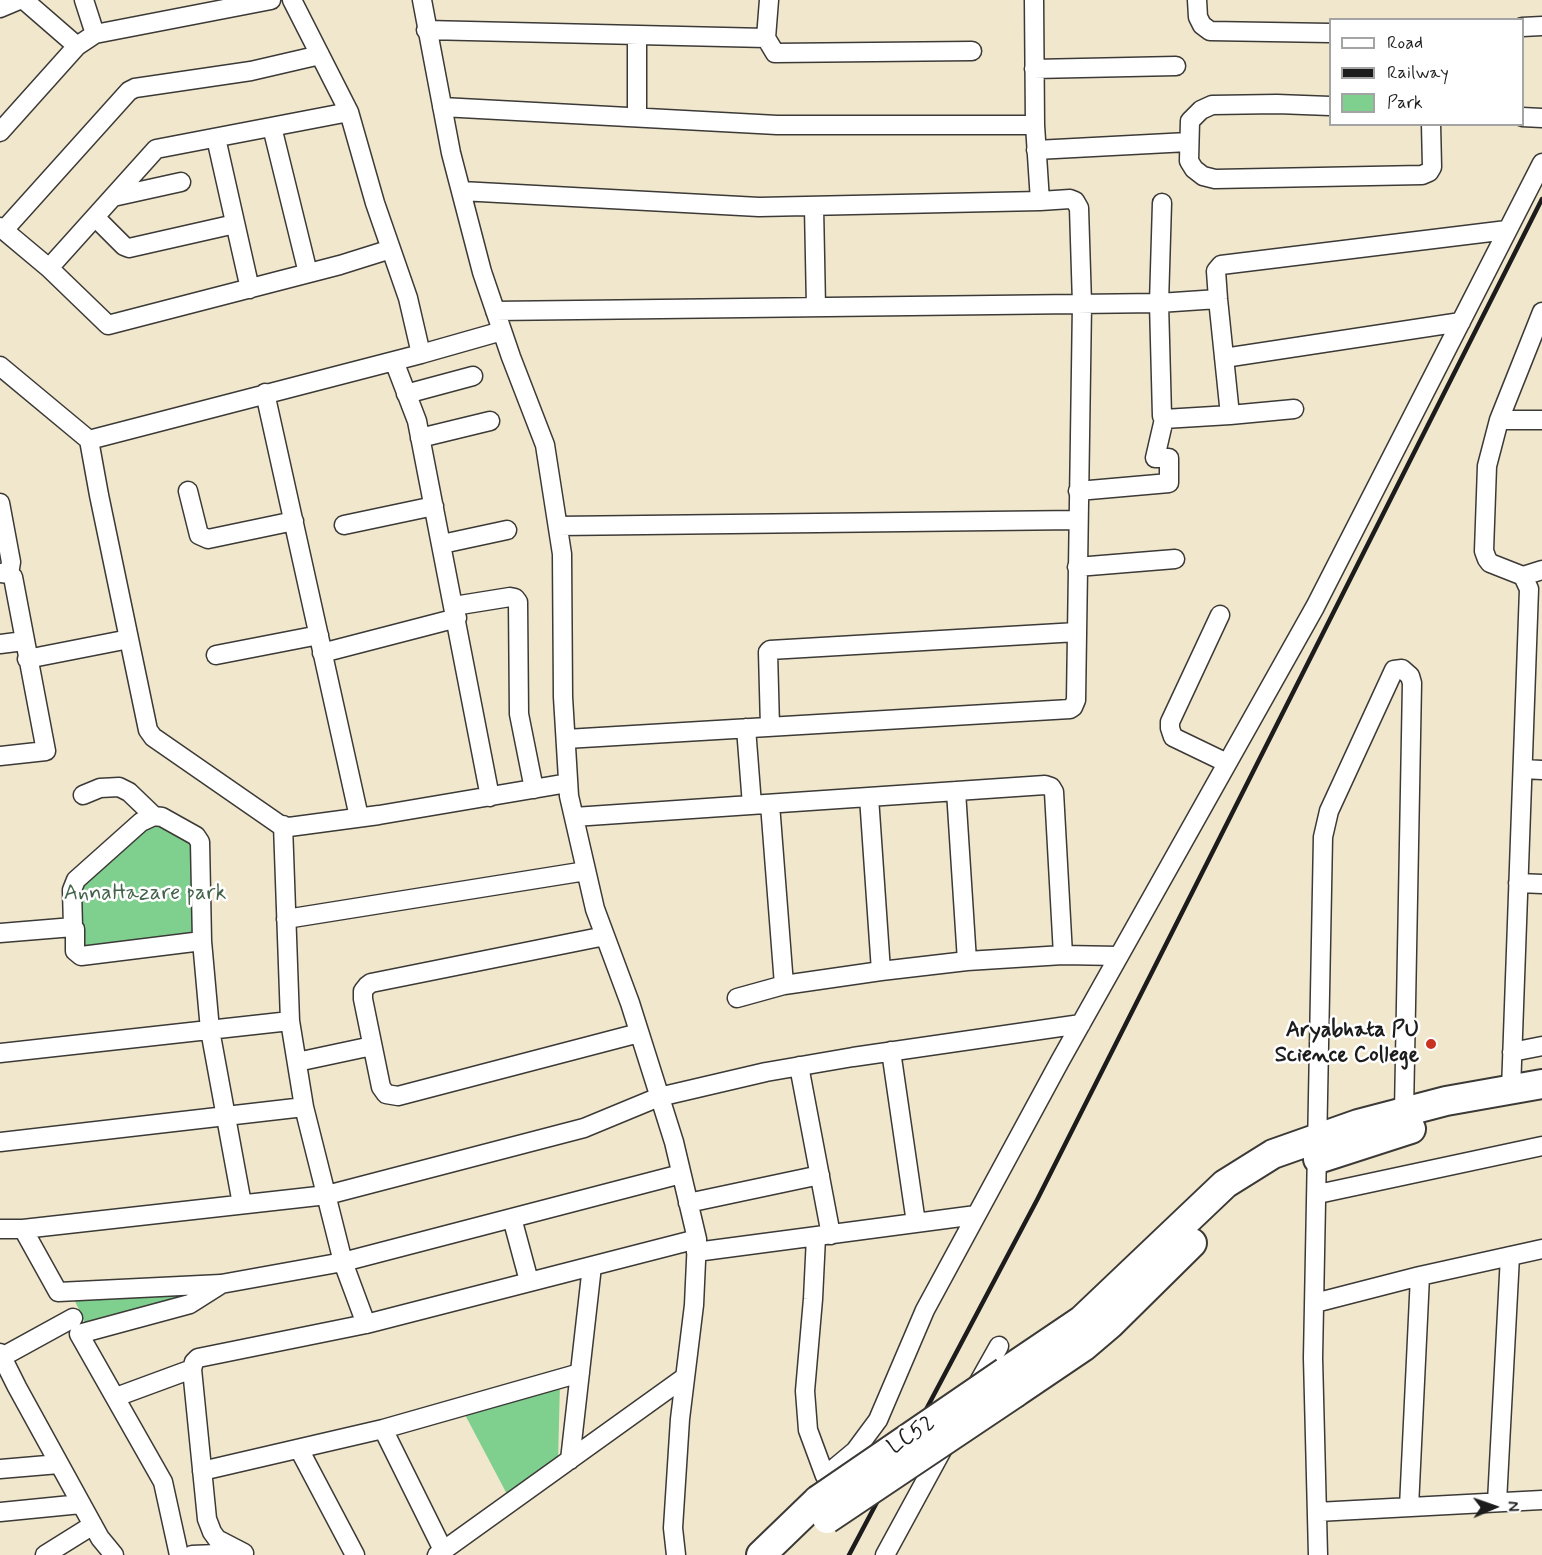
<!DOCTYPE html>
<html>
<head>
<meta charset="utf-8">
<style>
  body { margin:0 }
  #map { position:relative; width:1542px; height:1555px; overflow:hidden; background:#f1e7cd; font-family:Mynerve,sans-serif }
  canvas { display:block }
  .legend { position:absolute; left:1329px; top:18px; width:195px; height:108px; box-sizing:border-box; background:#fff; border:2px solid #a4a4a4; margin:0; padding:8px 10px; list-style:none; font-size:18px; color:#1c1c1c }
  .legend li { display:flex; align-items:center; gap:12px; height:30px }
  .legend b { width:30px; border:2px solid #a4a4a4 }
  .north { position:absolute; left:1464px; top:1477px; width:60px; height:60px; -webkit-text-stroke:4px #fff; paint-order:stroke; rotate:88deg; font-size:16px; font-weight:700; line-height:24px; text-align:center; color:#1c1c1c }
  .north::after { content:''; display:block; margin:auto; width:21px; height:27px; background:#1c1c1c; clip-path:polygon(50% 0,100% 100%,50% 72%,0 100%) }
</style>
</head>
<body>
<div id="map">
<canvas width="1542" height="1555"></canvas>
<ul class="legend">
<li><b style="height:8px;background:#fff"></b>Road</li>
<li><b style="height:8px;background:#1c1c1c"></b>Railway</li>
<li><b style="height:16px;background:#7fcf8f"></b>Park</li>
</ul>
<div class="north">N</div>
</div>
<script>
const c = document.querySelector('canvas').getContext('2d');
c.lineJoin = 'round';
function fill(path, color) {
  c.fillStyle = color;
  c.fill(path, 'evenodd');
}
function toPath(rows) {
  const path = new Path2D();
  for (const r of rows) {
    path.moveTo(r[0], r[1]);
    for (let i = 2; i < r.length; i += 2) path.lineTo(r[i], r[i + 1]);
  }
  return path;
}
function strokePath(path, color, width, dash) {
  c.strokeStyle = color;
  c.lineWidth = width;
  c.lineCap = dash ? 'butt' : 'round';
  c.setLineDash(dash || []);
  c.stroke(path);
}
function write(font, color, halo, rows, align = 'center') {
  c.font = font + ' Mynerve,sans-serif';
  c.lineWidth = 5;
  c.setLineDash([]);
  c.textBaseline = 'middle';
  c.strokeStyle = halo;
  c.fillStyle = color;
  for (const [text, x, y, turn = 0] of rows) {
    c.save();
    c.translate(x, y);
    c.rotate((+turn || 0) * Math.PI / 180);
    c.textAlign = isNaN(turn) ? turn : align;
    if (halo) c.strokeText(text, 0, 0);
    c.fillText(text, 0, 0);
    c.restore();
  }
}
fill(toPath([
  [153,824,191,841,196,936,83,947,80,891,84,882,148,826],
  [198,1290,87,1327,73,1297],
  [560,1383,558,1462,508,1496,463,1411]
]), '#7fcf8f');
const minor = toPath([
  [24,0,77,46],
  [84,0,95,34],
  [422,0,451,153,482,272,511,357,545,445,562,554,563,697,569,796,595,909,630,1003,674,1142,697,1239,694,1305,680,1419,673,1528,676,1555],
  [1197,0,1198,17,1202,25,1210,31,1330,33],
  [0,8,19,0],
  [1522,27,1542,26],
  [426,30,766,38,769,0],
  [766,38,775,53,972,51],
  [1034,69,1176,66],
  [1330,106,1277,104,1212,105,1201,110,1190,121,1189,161,1194,169,1203,176,1215,179,1422,175,1429,172,1432,167,1431,124],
  [442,107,777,125,1035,125],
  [637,117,637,35],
  [1522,117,1542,118],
  [272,127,308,273],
  [0,132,77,46,95,34,271,0],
  [216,138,250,289],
  [1036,150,1188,142],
  [461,191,759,207,1040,201,1035,125,1034,0],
  [113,197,181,182],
  [1162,203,1159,303,1162,416,1164,419,1230,415,1294,409],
  [814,207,816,307],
  [95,217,124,246,129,248,235,224],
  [0,227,49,268,156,149,349,112],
  [4,230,129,91,135,88,251,71,320,55],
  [49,268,108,325,340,265,391,249],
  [495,311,1159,303,1218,299],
  [421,354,502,331],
  [1224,358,1461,322],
  [394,361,417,421,490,797],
  [0,366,89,440,421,354,408,298,375,203,349,112,292,0],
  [265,393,359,817],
  [406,394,473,376],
  [1230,415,1218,299,1216,271,1221,265,1507,230],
  [1499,420,1542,420],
  [420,438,490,421],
  [89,440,99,495,148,730,153,737,280,825,289,827,379,815,568,783],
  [188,491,199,535,208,539,294,521],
  [1078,491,1169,483,1169,458,1155,458,1164,419],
  [0,503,11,562,9,574],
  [344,525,434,506],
  [558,526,1077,520],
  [442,544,507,530],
  [1077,567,1175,559],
  [0,573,9,574,13,577,46,751,0,756],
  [1523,576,1542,570],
  [454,606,510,597,515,598,518,602,519,714,534,789],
  [1220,615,1170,722,1170,728,1173,737,1227,763],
  [0,644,24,641],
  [322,653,457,618],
  [216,655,319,635],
  [27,659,129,639],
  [770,727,768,652,770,650,1077,632],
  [746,728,752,805],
  [566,739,1070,709,1073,707,1076,700,1082,304,1079,208,1075,201,1070,199,1040,201],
  [1523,769,1542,770],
  [956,791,967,961],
  [83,795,100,788,119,787,129,792,154,816],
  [869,797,881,971],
  [770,804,784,985],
  [574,817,1045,785,1051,787,1054,792,1063,955],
  [283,825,290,1021,304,1107,343,1262,366,1324],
  [1518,883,1542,884],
  [286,919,586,871],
  [73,927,72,890,76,880,141,822,154,816,162,817,196,836,200,842,202,941],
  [0,933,73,927,75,929,75,951,81,956,202,941,210,1030,242,1204],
  [605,936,371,983,367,986,363,991,363,999,381,1087,386,1094,398,1096,639,1033],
  [737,998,784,985,881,971,967,961,1063,955,1119,956],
  [891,1051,916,1223],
  [1512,1052,1542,1046],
  [0,1053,290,1021],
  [297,1062,372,1046],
  [799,1066,831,1235],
  [1511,1090,1529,589,1523,576,1490,563,1487,559,1484,551,1487,466,1499,420,1542,312],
  [0,1142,304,1107],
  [1318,1194,1542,1146],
  [688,1203,820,1175],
  [512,1218,529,1281],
  [0,1229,23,1229,327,1195,584,1128,659,1097,766,1072,853,1057,1081,1024],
  [23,1229,58,1292,221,1284,343,1262,681,1174],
  [816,1237,813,1299,805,1391,808,1430,825,1476,855,1451,878,1420,925,1310,1060,1061,1315,607,1542,163],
  [696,1252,976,1215],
  [1315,1303,1420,1276,1542,1249],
  [0,1353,17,1387,100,1538,114,1555],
  [2,1357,73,1318],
  [976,1387,999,1346],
  [116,1397,192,1369],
  [383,1429,443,1550],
  [299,1449,355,1555],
  [570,1460,592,1266],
  [0,1469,59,1464],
  [202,1471,383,1429,580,1373],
  [1497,1502,1510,1256],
  [1409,1507,1420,1276],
  [0,1512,81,1504],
  [1317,1512,1542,1500],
  [244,1553,217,1539,212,1532,207,1519,192,1369,194,1362,198,1358,366,1324,697,1239],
  [45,1555,93,1525],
  [179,1555,163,1482,79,1334,190,1304,220,1285],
  [192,1555,241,1553],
  [437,1555,685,1377],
  [885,1555,946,1443],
  [1318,1555,1313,1358,1323,837,1329,811,1394,670,1402,669,1410,676,1412,683,1404,1112]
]);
const primary = toPath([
  [1318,1159,1411,1129],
  [1005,1372,1082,1320,1225,1184,1273,1154,1358,1124,1446,1101,1542,1084],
  [1015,1393,1083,1347,1110,1324,1192,1243],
  [761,1555,818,1500]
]);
strokePath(minor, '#3c3a37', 21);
strokePath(primary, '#3c3a37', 32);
strokePath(minor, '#fff', 18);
strokePath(primary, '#fff', 28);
strokePath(toPath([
  [849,1555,1037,1200,1542,199]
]), '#1c1c1c', 4.5);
const primaryBridge = toPath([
  [818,1500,1005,1372],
  [827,1519,1015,1393]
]);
strokePath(primaryBridge, '#3c3a37', 32, []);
strokePath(primaryBridge, '#fff', 28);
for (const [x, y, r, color] of [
  [1431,1044,6,"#c8321e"]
]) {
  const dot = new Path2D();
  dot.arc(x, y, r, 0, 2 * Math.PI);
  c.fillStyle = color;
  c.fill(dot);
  strokePath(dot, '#fff', 2);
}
write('22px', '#44644a', '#fff', [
  ["AnnaHazare park",145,894]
]);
write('bold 22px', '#1c1c1c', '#fff', [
  ["Aryabhata PU",1419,1031],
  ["Science College",1419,1056]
], 'right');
write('22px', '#1c1c1c', '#fff', [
  ["LC52",912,1436,-34]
]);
</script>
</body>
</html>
